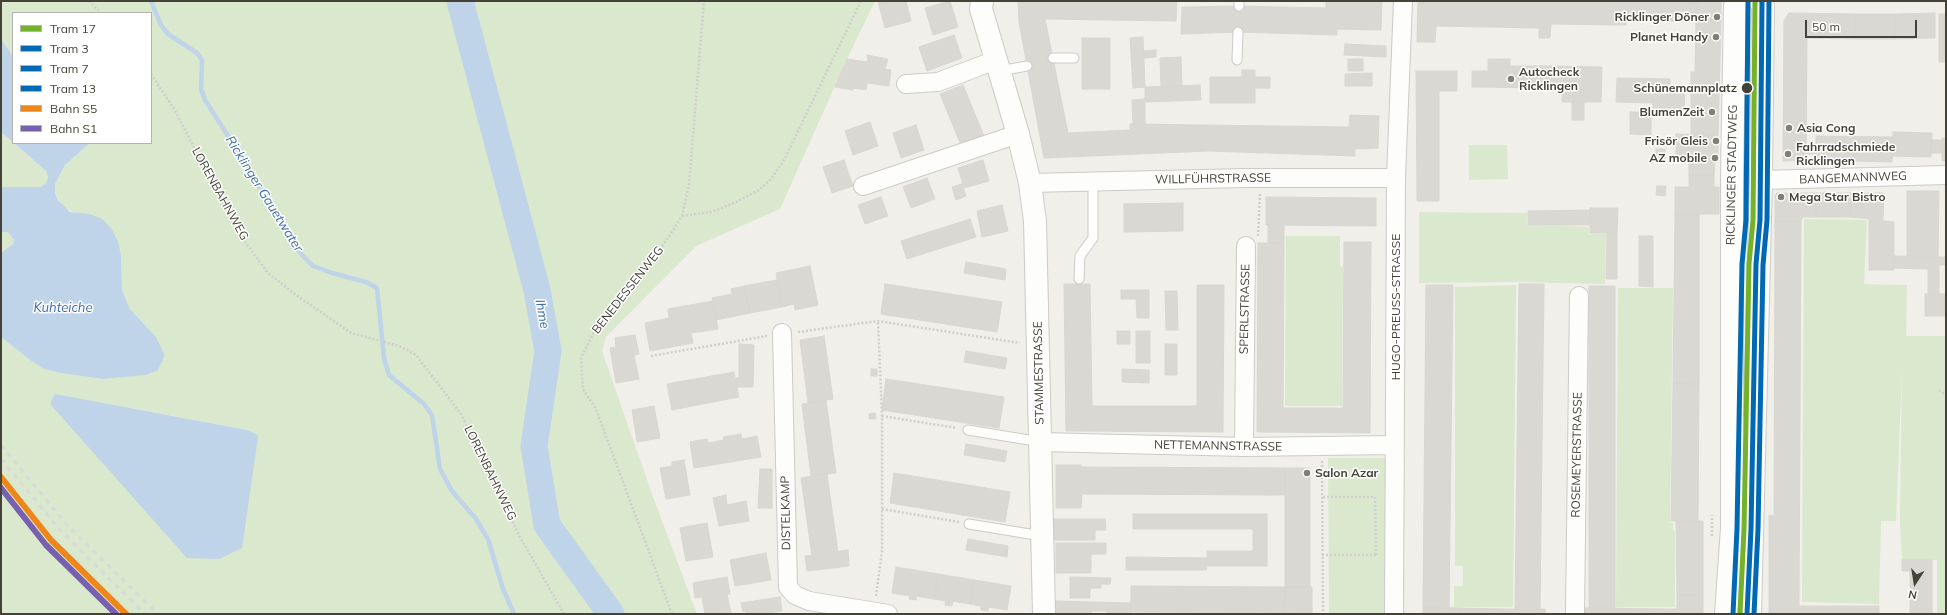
<!DOCTYPE html>
<html>
<head>
<meta charset="utf-8">
<style>
  body { margin:0 }
  #map { position:relative; width:1947px; height:615px; overflow:hidden; background:#f0efea; font-family:Mulish,sans-serif }
  canvas { display:block }
  .frame { position:absolute; inset:0; border:2px solid #454237; pointer-events:none }
  .legend { position:absolute; left:12px; top:12px; width:140px; height:132px; box-sizing:border-box; background:#fff; border:1px solid #b5b3af; margin:0; padding:5px 7px; list-style:none; font-size:12px; color:#454237 }
  .legend li { display:flex; align-items:center; gap:8px; height:20px }
  .legend b { width:20px; border:1px solid #b5b3af }
  .north { position:absolute; left:1895px; top:563px; width:40px; height:40px; -webkit-text-stroke:3px #fff; paint-order:stroke; rotate:192deg; font-size:11px; font-weight:700; line-height:16px; text-align:center; color:#454237 }
  .north::after { content:''; display:block; margin:auto; width:14px; height:18px; background:#454237; clip-path:polygon(50% 0,100% 100%,50% 72%,0 100%) }
  .scale { position:absolute; left:1805px; top:20px; width:112px; height:18px; box-sizing:border-box; border:2px solid #454237; border-top:0; padding-left:5px; font-size:12px; line-height:14px; white-space:nowrap; color:#454237; -webkit-text-stroke:3px #fff; paint-order:stroke }
</style>
</head>
<body>
<div id="map">
<canvas width="1947" height="615"></canvas>
<div class="frame"></div>
<ul class="legend">
<li><b style="height:5px;background:#74b22b"></b>Tram 17</li>
<li><b style="height:5px;background:#0069b4"></b>Tram 3</li>
<li><b style="height:5px;background:#0069b4"></b>Tram 7</li>
<li><b style="height:5px;background:#0069b4"></b>Tram 13</li>
<li><b style="height:5px;background:#ee861a"></b>Bahn S5</li>
<li><b style="height:5px;background:#7760b0"></b>Bahn S1</li>
</ul>
<div class="north">N</div>
<div class="scale">50 m</div>
</div>
<script>
const c = document.querySelector('canvas').getContext('2d');
c.lineJoin = 'round';
function fill(path, color) {
  c.fillStyle = color;
  c.fill(path, 'evenodd');
}
function toPath(rows) {
  const path = new Path2D();
  for (const r of rows) {
    path.moveTo(r[0], r[1]);
    for (let i = 2; i < r.length; i += 2) path.lineTo(r[i], r[i + 1]);
  }
  return path;
}
function strokePath(path, color, width, dash) {
  c.strokeStyle = color;
  c.lineWidth = width;
  c.lineCap = dash ? 'butt' : 'round';
  c.setLineDash(dash || []);
  c.stroke(path);
}
function write(font, color, halo, rows, align = 'center') {
  c.font = font + ' Mulish,sans-serif';
  c.lineWidth = 3;
  c.setLineDash([]);
  c.textBaseline = 'middle';
  c.strokeStyle = halo;
  c.fillStyle = color;
  for (const [text, x, y, turn = 0] of rows) {
    c.save();
    c.translate(x, y);
    c.rotate((+turn || 0) * Math.PI / 180);
    c.textAlign = isNaN(turn) ? turn : align;
    if (halo) c.strokeText(text, 0, 0);
    c.fillText(text, 0, 0);
    c.restore();
  }
}
fill(toPath([
  [1,1,875,1,847,59,780,209,696,246,606,337,602,351,652,494,697,614,1,614,1,337,30,360,44,369,61,373,103,379,152,374,156,337,130,309,122,290,121,256,91,214,78,214,63,207,55,193,55,184,65,165,90,143,151,143,151,13,13,13,13,56,1,39],
  [132,408,247,430,256,434],
  [1,132,46,171,48,177,46,183,41,187,1,187],
  [1469,145,1507,145,1508,179,1469,180],
  [1419,212,1527,213,1527,225,1589,227,1589,234,1606,234,1605,284,1519,282,1419,283],
  [1804,219,1867,220,1864,284,1907,285,1906,336,1946,336,1946,614,1937,614,1937,560,1902,560,1900,522,1902,369,1896,521,1881,521,1879,604,1802,602],
  [1,232,8,232,14,240,13,244,1,253],
  [1286,236,1340,236,1340,266,1343,267,1342,406,1285,406],
  [1516,285,1513,607,1454,607,1454,586,1463,586,1463,566,1455,566,1455,287],
  [1618,288,1673,288,1670,522,1673,523,1673,530,1675,531,1675,607,1616,607],
  [1328,458,1386,458,1385,614,1329,614]
]), '#dae8cd');
fill(toPath([
  [1,39,13,56,13,142,1,132],
  [14,143,90,143,65,165,55,184,55,193,58,200,70,212,90,214,102,219,111,228,118,241,121,256,122,290,130,309,156,337,164,354,163,360,157,371,146,375,103,379,61,373,44,369,30,360,1,337,1,253,13,244,14,240,8,232,1,232,1,187,41,187,46,183,48,177,46,171],
  [55,394,247,430,256,434,258,437,242,548,219,559,187,558,51,405,51,401]
]), '#bfd3e9');
strokePath(toPath([
  [151,1,161,25,168,34,197,53,202,60,201,89,205,100,248,167,293,243,302,255,313,266,332,273,366,282,377,288,384,358,389,375,424,404,432,415,440,469,452,491,476,519,488,539,503,589,514,614]
]), '#bfd3e9', 4.5);
strokePath(toPath([
  [460,1,537,290,548,351,534,446,547,525,611,614]
]), '#bfd3e9', 27);
const building = toPath([
  [878,1,906,1,911,21,885,28,878,1],
  [950,1,958,27,933,35,925,8,950,1],
  [1018,1,1177,1,1176,21,1045,19,1068,133,1130,130,1130,124,1349,127,1350,115,1379,116,1378,148,1355,149,1355,156,1209,151,1044,158,1019,22,1018,1],
  [1326,1,1382,1,1381,30,1337,29,1337,35,1238,32,1181,34,1182,7,1239,6,1326,8,1326,1],
  [1418,1,1696,1,1696,22,1626,20,1626,25,1551,24,1550,38,1539,38,1539,28,1436,26,1435,42,1417,42,1418,1],
  [1696,1,1721,1,1721,22,1696,22,1696,1],
  [1789,13,1855,14,1855,39,1807,38,1806,160,1783,161,1784,21,1789,13],
  [1935,13,1935,38,1895,39,1895,14,1935,13],
  [1855,14,1895,14,1895,39,1855,39,1855,14],
  [1939,14,1946,14,1946,62,1939,62,1939,14],
  [1696,22,1721,22,1718,135,1691,135,1691,72,1695,72,1696,22],
  [954,35,962,58,927,71,919,47,954,35],
  [1143,37,1145,87,1133,88,1130,38,1143,37],
  [1082,38,1110,38,1110,89,1082,89,1082,38],
  [1345,44,1386,46,1386,57,1344,55,1345,44],
  [1156,50,1156,57,1144,58,1143,51,1156,50],
  [867,55,888,59,885,69,891,70,889,86,867,83,866,90,853,88,853,90,835,87,847,59,868,62,867,55],
  [1181,57,1182,86,1161,87,1160,58,1181,57],
  [1348,59,1363,59,1363,71,1348,71,1348,59],
  [1488,59,1510,59,1510,66,1550,66,1549,88,1472,87,1472,71,1488,71,1488,59],
  [1550,66,1602,67,1601,102,1562,102,1562,88,1549,88,1550,66],
  [1242,70,1255,70,1255,77,1270,77,1270,88,1255,88,1255,103,1210,103,1210,77,1242,77,1242,70],
  [1416,71,1457,71,1457,91,1439,91,1439,201,1417,201,1416,71],
  [1372,73,1372,86,1345,86,1345,74,1372,73],
  [1617,78,1670,79,1670,91,1653,91,1653,103,1616,102,1617,78],
  [963,85,984,136,961,145,940,94,963,85],
  [1200,85,1201,100,1145,102,1145,87,1200,85],
  [1653,91,1685,92,1684,109,1653,109,1653,91],
  [1145,99,1145,124,1133,124,1132,100,1145,99],
  [1572,102,1584,102,1584,120,1572,120,1572,102],
  [1630,112,1651,112,1651,135,1630,134,1630,112],
  [870,122,878,146,853,155,845,131,870,122],
  [916,125,924,150,901,158,893,133,916,125],
  [1893,132,1932,133,1931,157,1892,156,1893,132],
  [1676,134,1718,135,1718,162,1715,162,1714,175,1689,175,1689,162,1676,161,1676,134],
  [1816,136,1893,137,1892,162,1816,160,1816,136],
  [1942,138,1946,138,1946,161,1942,161,1942,138],
  [1932,140,1942,140,1942,153,1931,153,1932,140],
  [1806,144,1816,144,1816,154,1806,154,1806,144],
  [1656,149,1665,149,1665,159,1656,159,1656,149],
  [844,160,853,186,832,193,823,167,844,160],
  [983,160,989,181,964,188,958,168,983,160],
  [1689,175,1714,175,1714,187,1719,187,1719,214,1675,214,1675,187,1689,187,1689,175],
  [927,178,935,199,911,208,903,187,927,178],
  [962,184,966,196,956,200,952,187,962,184],
  [1657,186,1666,186,1665,196,1656,195,1657,186],
  [1907,191,1939,191,1938,257,1907,257,1907,191],
  [1777,193,1817,193,1816,217,1802,217,1801,221,1775,221,1775,196,1777,193],
  [1817,193,1850,193,1850,217,1816,217,1817,193],
  [1850,193,1884,193,1883,220,1850,217,1850,193],
  [881,197,888,216,865,224,858,205,881,197],
  [1266,197,1376,198,1376,226,1266,225,1266,197],
  [1183,203,1183,231,1124,232,1124,204,1183,203],
  [1002,205,1008,231,982,237,977,211,1002,205],
  [1590,208,1618,208,1617,233,1590,233,1590,208],
  [1590,210,1590,225,1528,225,1528,211,1590,210],
  [1675,214,1699,214,1699,384,1673,383,1675,214],
  [970,219,976,237,907,259,901,241,970,219],
  [1869,219,1894,222,1894,270,1869,270,1869,219],
  [1775,221,1801,221,1799,606,1879,606,1879,614,1769,614,1769,515,1774,516,1775,221],
  [1268,225,1284,225,1284,243,1268,243,1268,225],
  [1607,233,1617,233,1617,279,1606,279,1607,233],
  [1639,236,1653,236,1653,287,1639,286,1639,236],
  [1344,242,1371,242,1370,433,1257,432,1258,243,1284,243,1283,408,1343,408,1344,242],
  [1894,256,1946,257,1946,265,1939,265,1939,294,1928,294,1928,269,1894,268,1894,256],
  [966,262,1006,269,1005,280,964,273,966,262],
  [810,266,818,305,795,310,794,304,782,307,776,273,810,266],
  [777,280,782,307,750,313,744,286,777,280],
  [885,284,1002,302,997,332,881,314,885,284],
  [1064,284,1090,284,1092,406,1197,406,1197,285,1224,285,1223,432,1066,431,1064,284],
  [1519,284,1544,284,1540,609,1515,609,1519,284],
  [1426,285,1453,285,1449,608,1423,607,1426,285],
  [744,286,750,313,716,320,712,298,732,294,731,289,744,286],
  [1589,286,1615,286,1615,608,1589,608,1589,286],
  [1121,290,1149,290,1149,318,1137,318,1136,299,1121,299,1121,290],
  [1165,291,1177,291,1178,330,1166,330,1165,291],
  [1925,294,1946,294,1946,316,1925,316,1925,294],
  [713,301,718,329,691,333,693,343,650,351,645,323,669,318,668,309,713,301],
  [1117,331,1130,331,1130,344,1117,344,1117,331],
  [1136,331,1150,331,1150,363,1136,363,1136,331],
  [635,335,639,354,634,355,639,379,616,383,610,348,616,347,615,338,635,335],
  [824,336,833,399,808,403,800,340,824,336],
  [739,344,754,345,753,387,737,387,736,378,739,378,739,344],
  [1165,344,1177,344,1177,375,1165,375,1165,344],
  [966,351,1007,358,1005,369,964,362,966,351],
  [871,369,877,369,877,376,871,376,871,369],
  [1122,369,1149,370,1149,383,1122,382,1122,369],
  [734,372,739,397,672,410,667,384,734,372],
  [886,379,1004,397,999,428,882,410,886,379],
  [1673,383,1699,384,1698,521,1671,521,1673,383],
  [826,400,836,473,811,476,802,404,826,400],
  [654,406,660,438,637,442,632,410,654,406],
  [875,413,876,419,869,419,869,414,875,413],
  [741,434,742,439,757,436,761,457,694,468,690,442,707,439,708,443,724,440,723,437,741,434],
  [966,444,1007,451,1005,462,964,455,966,444],
  [684,460,690,495,666,499,660,468,672,466,672,462,684,460],
  [1056,465,1081,465,1081,467,1285,468,1285,495,1082,494,1081,508,1056,508,1056,465],
  [1285,468,1310,468,1310,587,1285,587,1285,468],
  [760,469,772,469,772,508,758,508,760,469],
  [894,473,1010,492,1005,522,890,503,894,473],
  [827,474,838,552,812,556,801,478,827,474],
  [726,495,727,505,746,501,749,521,719,526,713,498,726,495],
  [1133,514,1267,514,1267,566,1207,566,1206,570,1126,570,1126,557,1207,558,1207,551,1253,551,1253,529,1133,529,1133,514],
  [1051,519,1105,519,1106,530,1095,530,1095,540,1051,540,1051,519],
  [1676,521,1703,521,1703,595,1677,595,1676,521],
  [707,523,713,557,686,561,680,528,707,523],
  [968,539,1008,546,1007,557,966,550,968,539],
  [1056,543,1106,543,1106,554,1091,554,1091,573,1056,573,1056,543],
  [848,550,849,566,807,571,805,556,848,550],
  [766,553,771,580,735,586,730,560,766,553],
  [1902,560,1932,560,1932,614,1910,614,1910,571,1902,571,1902,560],
  [896,567,938,574,934,599,916,596,916,600,909,599,910,596,892,593,896,567],
  [938,574,974,580,970,604,953,601,952,606,945,605,946,601,934,599,938,574],
  [727,577,730,594,727,594,731,613,705,614,702,597,695,598,693,583,727,577],
  [1070,577,1111,578,1110,584,1101,584,1101,588,1090,588,1090,598,1070,598,1070,577],
  [974,580,1011,586,1007,610,988,607,988,611,981,610,981,606,970,604,974,580],
  [1131,586,1285,587,1284,613,1131,612,1131,586],
  [1285,587,1312,587,1312,614,1284,613,1285,587],
  [1677,595,1703,595,1703,614,1667,614,1667,609,1677,609,1677,595],
  [780,597,782,611,762,614,746,614,746,611,743,612,741,603,780,597],
  [1055,601,1131,603,1131,614,1107,614,1107,611,1091,611,1091,614,1054,614,1055,601],
  [1423,607,1460,608,1460,614,1423,614,1423,607],
  [1460,608,1502,609,1502,614,1460,614,1460,608],
  [1585,608,1667,609,1667,614,1585,614,1585,608],
  [1502,609,1545,609,1545,614,1502,614,1502,609]
]);
fill(building, '#d9d8d3');
strokePath(building, '#d8d6d0', 1);
const service = toPath([
  [1239,6,1239,1],
  [1053,58,1074,58],
  [1237,60,1238,32],
  [999,71,1027,66],
  [1079,279,1080,256,1093,238,1093,182],
  [968,430,1041,442],
  [969,524,1042,536]
]);
const minor = toPath([
  [906,84,938,82,996,60],
  [1761,180,1946,175],
  [1030,183,1245,178,1396,178],
  [863,186,1018,134],
  [782,333,788,587,795,595,809,601,888,614],
  [1041,442,1244,447,1395,445],
  [1244,447,1246,246],
  [1394,614,1396,178,1403,1],
  [1575,614,1579,296]
]);
const tertiary = toPath([
  [982,1,981,9,1018,134,1030,183,1035,221,1044,614],
  [1726,614,1732,528,1732,174,1735,6,1737,1],
  [1750,614,1761,180,1763,6,1760,1]
]);
strokePath(service, '#cccbc6', 11);
strokePath(minor, '#cccbc6', 20);
strokePath(tertiary, '#cccbc6', 24);
strokePath(toPath([
  [89,1,101,13],
  [151,74,174,109,240,235,268,273,296,295,351,333,399,346,416,355,461,414,520,537,564,614],
  [682,216,711,212,734,203,759,190,771,179,784,160,861,1],
  [1258,236,1260,193],
  [798,332,878,321,1020,343],
  [651,356,767,336],
  [1939,390,1946,395],
  [882,416,957,428],
  [1322,461,1323,614],
  [1323,497,1375,497,1376,555],
  [882,509,959,522],
  [1712,536,1712,515],
  [1322,555,1376,555],
  [876,596,882,551,882,416,878,321],
  [672,614,596,409,583,389,581,358,594,332,666,241,682,216,689,185,704,1]
]), '#d1cfcb', 2.5, [2, 2]);
strokePath(service, '#fdfdfc', 9);
strokePath(minor, '#fdfdfc', 18);
strokePath(tertiary, '#fdfdfc', 22);
strokePath(toPath([
  [1,445,67,525,158,614],
  [1,459,61,531,145,614]
]), '#d9d9d8', 3, [5, 5]);
strokePath(toPath([
  [1,477,51,540,126,614]
]), '#ee861a', 6);
strokePath(toPath([
  [1,488,46,545,116,614]
]), '#7760b0', 6);
strokePath(toPath([
  [1740,614,1744,529,1749,264,1753,220,1755,1]
]), '#74b22b', 5);
strokePath(toPath([
  [1747,614,1751,529,1756,264,1760,220,1762,1]
]), '#0069b4', 5);
strokePath(toPath([
  [1733,614,1737,529,1742,264,1746,220,1748,1]
]), '#0069b4', 5);
strokePath(toPath([
  [1754,614,1758,529,1763,265,1767,220,1769,1]
]), '#0069b4', 5);
for (const [x, y, r, color] of [
  [1717,17,4,"#817f76"],
  [1716,37,4,"#817f76"],
  [1511,79,4,"#817f76"],
  [1747,88,6,"#454237"],
  [1712,112,4,"#817f76"],
  [1789,128,4,"#817f76"],
  [1716,141,4,"#817f76"],
  [1788,154,4,"#817f76"],
  [1715,158,4,"#817f76"],
  [1781,197,4,"#817f76"],
  [1307,473,4,"#817f76"]
]) {
  const dot = new Path2D();
  dot.arc(x, y, r, 0, 2 * Math.PI);
  c.fillStyle = color;
  c.fill(dot);
  strokePath(dot, '#fff', 1.5);
}
write('bold 12px', '#454237', '#fff', [
  ["Ricklinger Döner",1709,17],
  ["Planet Handy",1708,37],
  ["Autocheck",1519,72,"left"],
  ["Ricklingen",1519,86,"left"],
  ["BlumenZeit",1704,112],
  ["Asia Cong",1797,128,"left"],
  ["Frisör Gleis",1708,141],
  ["Fahrradschmiede",1796,147,"left"],
  ["Ricklingen",1796,161,"left"],
  ["AZ mobile",1707,158],
  ["Mega Star Bistro",1789,197,"left"],
  ["Salon Azar",1315,473,"left"]
], 'right');
write('bold 12px', '#454237', '#fff', [
  ["Schünemannplatz",1737,88]
], 'right');
write('12px', '#454237', '#fff', [
  ["RICKLINGER STADTWEG",1732,175,-89],
  ["BANGEMANNWEG",1853,178,-2],
  ["WILLFÜHRSTRASSE",1213,179,-1],
  ["LORENBAHNWEG",220,194,61],
  ["BENEDESSENWEG",628,290,-52],
  ["HUGO-PREUSS-STRASSE",1396,307,-90],
  ["SPERLSTRASSE",1245,309,-89],
  ["STAMMESTRASSE",1039,373,-91],
  ["NETTEMANNSTRASSE",1218,446,1],
  ["ROSEMEYERSTRASSE",1577,455,-89],
  ["LORENBAHNWEG",490,473,64],
  ["DISTELKAMP",786,513,-91]
]);
write('italic 13px', '#3b6aa7', '#fff', [
  ["Ricklinger Gauetwater",264,194,58],
  ["Kuhteiche",63,308],
  ["Ihme",542,314,80]
]);
</script>
</body>
</html>
